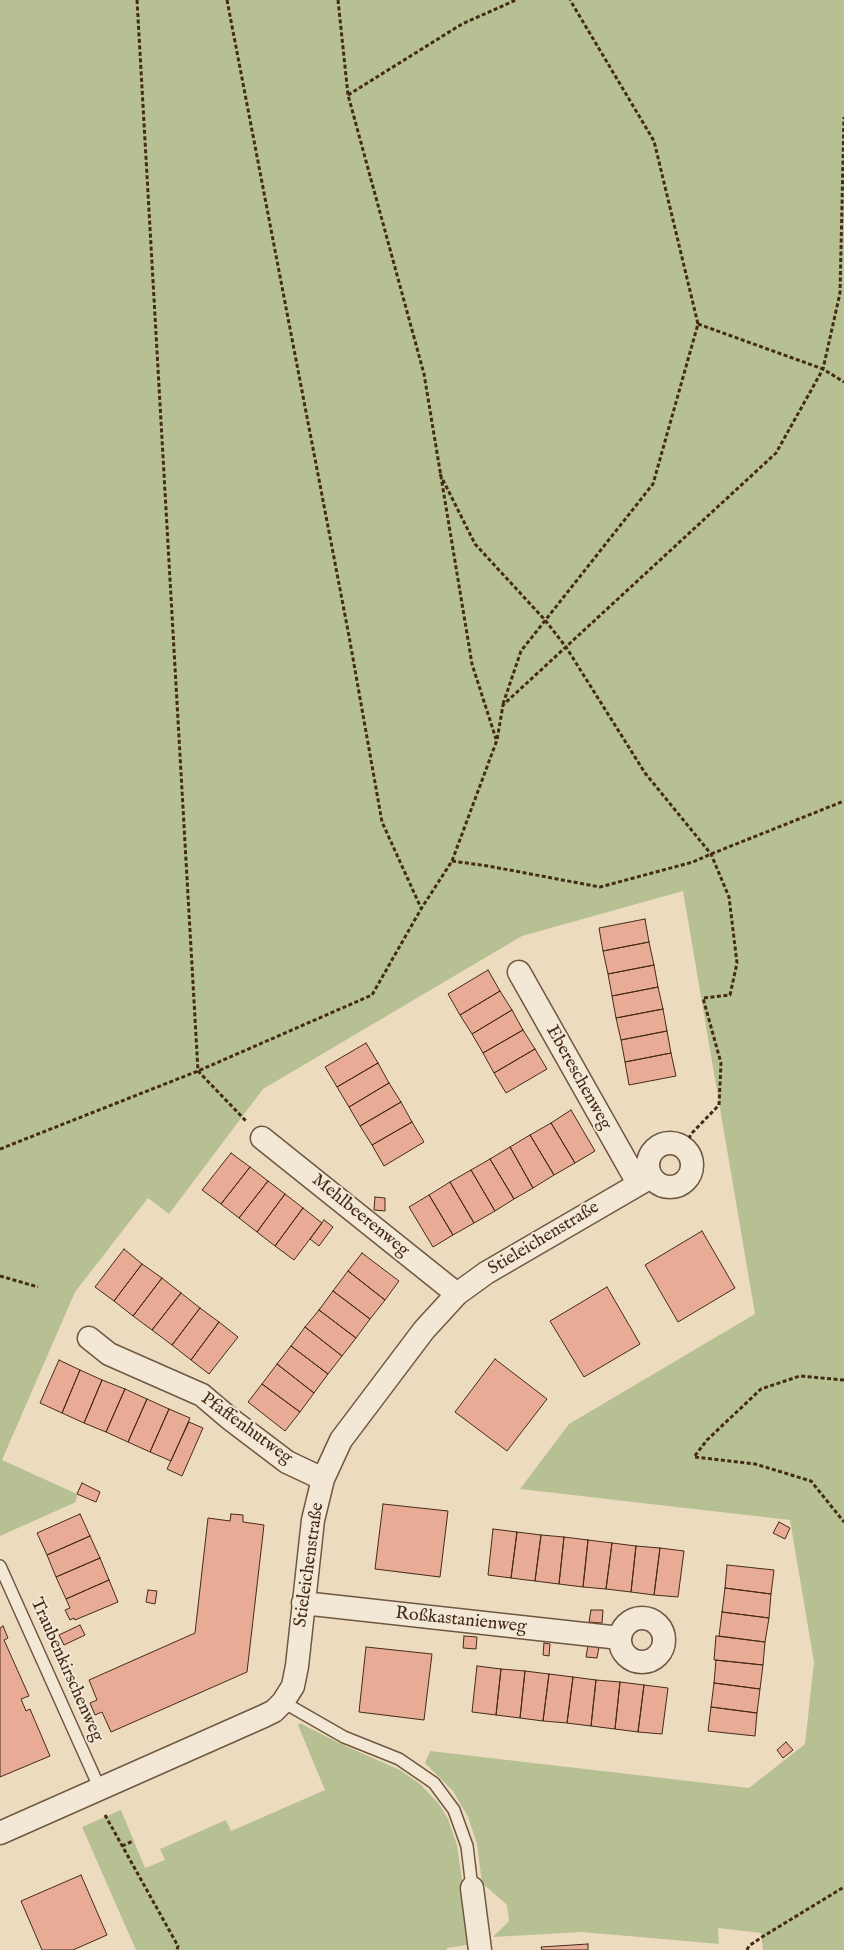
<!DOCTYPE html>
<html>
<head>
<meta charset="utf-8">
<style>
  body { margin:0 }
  canvas { display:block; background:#eddbc0 }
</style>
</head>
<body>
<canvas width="844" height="1950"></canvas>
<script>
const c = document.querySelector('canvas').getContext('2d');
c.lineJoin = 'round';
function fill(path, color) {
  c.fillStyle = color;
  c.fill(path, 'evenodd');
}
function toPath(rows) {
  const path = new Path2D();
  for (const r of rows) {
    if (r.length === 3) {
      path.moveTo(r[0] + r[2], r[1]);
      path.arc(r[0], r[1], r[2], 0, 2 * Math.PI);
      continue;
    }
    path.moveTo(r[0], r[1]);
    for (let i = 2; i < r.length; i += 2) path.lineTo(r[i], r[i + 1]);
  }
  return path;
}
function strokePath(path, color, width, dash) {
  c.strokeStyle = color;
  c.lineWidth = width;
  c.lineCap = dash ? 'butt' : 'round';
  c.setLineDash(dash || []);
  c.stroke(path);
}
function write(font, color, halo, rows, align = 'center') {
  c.font = font + ' "IM FELL English",serif';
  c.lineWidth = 4;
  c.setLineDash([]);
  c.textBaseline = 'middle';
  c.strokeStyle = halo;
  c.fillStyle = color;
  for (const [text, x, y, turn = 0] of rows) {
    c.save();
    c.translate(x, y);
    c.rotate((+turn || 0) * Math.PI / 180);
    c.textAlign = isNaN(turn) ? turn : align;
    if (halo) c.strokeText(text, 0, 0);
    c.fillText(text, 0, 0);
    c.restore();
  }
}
fill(toPath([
  [0,0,844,0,844,1950,763,1950,761,1933,718,1928,719,1944,582,1932,493,1937,509,1921,507,1905,482,1883,477,1844,468,1817,453,1791,425,1763,430,1751,749,1788,805,1744,814,1662,790,1520,520,1489,569,1424,755,1314,683,891,522,936,263,1089,169,1214,148,1198,75,1292,2,1460,77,1494,76,1502,0,1536],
  [300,1723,339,1743,400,1770,420,1784,439,1804,448,1819,457,1845,463,1887,460,1888,467,1945,447,1948,447,1950,136,1950,82,1827,121,1810,145,1868,165,1860,160,1849,226,1820,231,1831,325,1790,298,1725]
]), '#b7c093');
const building = toPath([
  [645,919,649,942,603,951,599,928,645,919],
  [649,942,654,965,608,974,603,951,649,942],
  [654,965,658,987,612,996,608,974,654,965],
  [488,970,500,991,460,1015,448,994,488,970],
  [658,987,663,1009,616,1018,612,996,658,987],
  [500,991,512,1010,472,1034,460,1015,500,991],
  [663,1009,667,1031,621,1040,616,1018,663,1009],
  [512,1010,523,1030,483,1053,472,1034,512,1010],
  [523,1030,535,1049,494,1073,483,1053,523,1030],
  [667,1031,671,1053,625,1062,621,1040,667,1031],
  [366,1043,378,1063,337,1087,325,1067,366,1043],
  [535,1049,547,1069,506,1093,494,1073,535,1049],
  [671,1053,676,1076,629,1085,625,1062,671,1053],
  [378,1063,389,1083,349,1107,337,1087,378,1063],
  [389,1083,401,1102,360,1126,349,1107,389,1083],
  [401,1102,412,1122,372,1145,360,1126,401,1102],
  [571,1110,595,1151,575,1163,551,1123,571,1110],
  [412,1122,424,1142,384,1166,372,1145,412,1122],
  [551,1123,575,1163,554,1175,530,1135,551,1123],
  [530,1135,554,1175,533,1188,510,1147,530,1135],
  [510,1147,533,1188,514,1199,490,1159,510,1147],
  [231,1153,250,1167,221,1204,202,1190,231,1153],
  [490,1159,514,1199,495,1211,471,1170,490,1159],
  [250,1167,268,1181,239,1218,221,1204,250,1167],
  [471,1170,495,1211,474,1223,450,1182,471,1170],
  [268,1181,285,1194,257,1232,239,1218,268,1181],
  [450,1182,474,1223,453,1235,429,1195,450,1182],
  [285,1194,303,1208,275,1246,257,1232,285,1194],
  [429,1195,453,1235,433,1247,409,1207,429,1195],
  [375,1197,385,1198,385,1211,374,1210,375,1197],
  [303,1208,322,1223,294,1260,275,1246,303,1208],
  [324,1220,333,1227,319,1246,310,1239,324,1220],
  [702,1231,735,1288,678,1322,645,1265,702,1231],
  [124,1249,142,1264,114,1301,95,1287,124,1249],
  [362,1253,399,1281,385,1300,348,1271,362,1253],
  [142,1264,162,1278,133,1316,114,1301,142,1264],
  [348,1271,385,1300,370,1319,333,1291,348,1271],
  [162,1278,181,1293,152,1330,133,1316,162,1278],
  [607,1287,640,1344,584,1377,550,1321,607,1287],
  [333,1291,370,1319,356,1338,319,1310,333,1291],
  [181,1293,200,1308,172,1345,152,1330,181,1293],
  [200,1308,219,1322,191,1360,172,1345,200,1308],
  [319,1310,356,1338,342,1356,305,1327,319,1310],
  [219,1322,238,1337,209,1374,191,1360,219,1322],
  [305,1327,342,1356,328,1374,291,1346,305,1327],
  [291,1346,328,1374,314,1393,277,1364,291,1346],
  [495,1359,547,1399,507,1451,455,1412,495,1359],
  [59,1360,80,1370,62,1413,40,1403,59,1360],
  [277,1364,314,1393,300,1412,262,1384,277,1364],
  [80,1370,102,1380,84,1423,62,1413,80,1370],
  [102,1380,125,1389,106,1432,84,1423,102,1380],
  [262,1384,300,1412,285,1431,248,1402,262,1384],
  [125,1389,147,1399,128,1442,106,1432,125,1389],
  [147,1399,169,1409,150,1452,128,1442,147,1399],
  [169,1409,190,1418,171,1461,150,1452,169,1409],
  [189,1422,203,1428,182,1476,167,1469,189,1422],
  [82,1483,100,1492,96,1502,77,1494,82,1483],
  [383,1504,448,1511,440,1577,375,1569,383,1504],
  [80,1514,90,1536,47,1555,37,1533,80,1514],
  [231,1514,243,1515,243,1522,264,1525,247,1672,111,1732,102,1712,95,1715,90,1703,97,1700,89,1680,195,1633,208,1518,230,1521,231,1514],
  [779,1522,790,1528,785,1539,773,1533,779,1522],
  [493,1529,517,1532,511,1578,488,1575,493,1529],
  [517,1532,541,1535,535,1581,511,1578,517,1532],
  [541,1535,564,1537,559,1584,535,1581,541,1535],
  [90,1536,100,1558,56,1577,47,1555,90,1536],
  [564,1537,588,1540,583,1587,559,1584,564,1537],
  [588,1540,612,1543,606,1589,583,1587,588,1540],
  [612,1543,636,1546,631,1592,606,1589,612,1543],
  [636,1546,660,1548,654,1595,631,1592,636,1546],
  [660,1548,684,1551,678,1597,654,1595,660,1548],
  [100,1558,109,1580,66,1599,56,1577,100,1558],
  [727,1565,774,1570,771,1594,725,1588,727,1565],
  [109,1580,118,1602,75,1620,74,1618,70,1620,65,1610,70,1608,66,1599,109,1580],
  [725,1588,771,1594,769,1618,722,1612,725,1588],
  [148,1590,157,1591,155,1604,146,1602,148,1590],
  [591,1610,603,1610,602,1623,589,1622,591,1610],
  [722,1612,769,1618,765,1642,719,1636,722,1612],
  [80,1625,85,1635,64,1645,59,1635,80,1625],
  [3,1626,8,1638,4,1640,29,1696,21,1699,26,1711,30,1709,50,1756,0,1777,0,1628,3,1626],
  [464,1636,477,1637,476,1649,463,1648,464,1636],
  [716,1636,765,1642,763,1665,714,1660,716,1636],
  [544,1643,550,1644,549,1656,543,1655,544,1643],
  [588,1645,599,1647,597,1658,586,1657,588,1645],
  [366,1647,432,1654,424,1720,359,1712,366,1647],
  [716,1660,763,1665,760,1689,714,1683,716,1660],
  [477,1666,501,1669,496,1715,472,1712,477,1666],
  [501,1669,525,1671,520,1718,496,1715,501,1669],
  [525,1671,549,1674,543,1721,520,1718,525,1671],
  [549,1674,573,1677,567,1723,543,1721,549,1674],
  [573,1677,596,1680,591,1726,567,1723,573,1677],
  [596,1680,620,1682,615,1729,591,1726,596,1680],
  [620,1682,644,1685,638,1732,615,1729,620,1682],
  [714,1683,760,1689,757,1713,711,1707,714,1683],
  [644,1685,668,1688,662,1734,638,1732,644,1685],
  [711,1707,757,1713,755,1736,708,1731,711,1707],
  [786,1742,793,1750,783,1758,777,1750,786,1742],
  [81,1875,107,1935,73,1950,42,1950,21,1901,81,1875],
  [588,1944,588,1950,542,1950,541,1947,588,1944]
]);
fill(building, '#e8ab95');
strokePath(building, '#452b16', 1);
const service = toPath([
  [0,1566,100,1789],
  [283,1702,344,1737,399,1759,434,1783,454,1810,467,1846,472,1888]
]);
const minor = toPath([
  [519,972,638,1183],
  [262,1138,457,1294],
  [670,1165,22],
  [89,1338,109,1354,202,1395,229,1418,287,1462,323,1479],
  [303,1603,620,1638],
  [642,1640,22],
  [0,1833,264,1716,274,1711,283,1702,293,1686,297,1666,313,1520,323,1479,341,1440,424,1330,457,1294,486,1273,651,1177],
  [472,1888,480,1950]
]);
strokePath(service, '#6f5740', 14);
strokePath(minor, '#6f5740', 25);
strokePath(toPath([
  [137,0,198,1071,246,1121],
  [227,0,349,636,382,822,421,908],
  [338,0,348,95,424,374,472,664,496,739],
  [348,95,462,24,516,0],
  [698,324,823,369,844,382],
  [440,474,475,544,545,620,566,647,645,773,711,854,729,897,737,963,730,995,703,998,721,1063,719,1105,691,1134,685,1148],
  [503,704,521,651,653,484,698,324,654,141,570,0],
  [452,861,488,866,600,887,693,862,711,854,844,801],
  [0,1149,198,1071,372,995,421,909,452,861,497,740,503,705,776,453,823,369,840,293,844,117],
  [0,1276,38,1287],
  [844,1380,800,1376,761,1389,707,1440,694,1457,755,1464,811,1481,844,1522],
  [105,1815,178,1946,177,1950],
  [122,1846,133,1841],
  [747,1950,749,1946,762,1937,844,1887]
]), '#452b16', 3, [4, 2.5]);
strokePath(service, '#f3e8d6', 11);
strokePath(minor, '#f3e8d6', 22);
write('18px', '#452b16', '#f3e8d6', [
  ["Ebereschenweg",578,1078,61],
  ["Mehlbeerenweg",360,1216,39],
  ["Stieleichenstraße",544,1239,-31],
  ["Pfaffenhutweg",246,1429,36],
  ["Stieleichenstraße",310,1565,-82],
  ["Roßkastanienweg",461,1621,6],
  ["Traubenkirschenweg",66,1670,66]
]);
</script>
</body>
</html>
